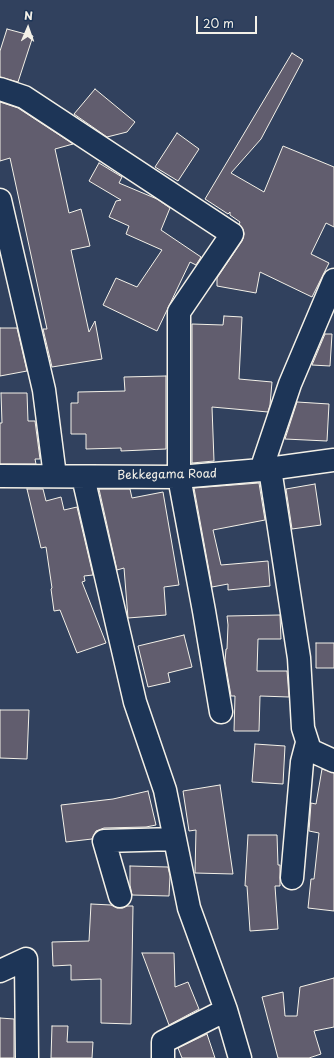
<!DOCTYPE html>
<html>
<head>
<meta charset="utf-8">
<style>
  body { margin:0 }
  #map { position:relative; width:334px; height:1058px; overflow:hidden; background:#31415e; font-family:"Playpen Sans",sans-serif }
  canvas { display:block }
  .north { position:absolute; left:8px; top:8px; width:40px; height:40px; -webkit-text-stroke:3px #1d3557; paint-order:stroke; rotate:2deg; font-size:11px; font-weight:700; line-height:16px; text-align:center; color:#f4f1e8 }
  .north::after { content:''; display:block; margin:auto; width:14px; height:18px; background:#f4f1e8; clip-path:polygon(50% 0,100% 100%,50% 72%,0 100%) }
  .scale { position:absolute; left:196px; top:16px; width:61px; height:18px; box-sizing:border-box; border:2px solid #f4f1e8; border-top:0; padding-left:5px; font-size:12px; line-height:14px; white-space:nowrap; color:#f4f1e8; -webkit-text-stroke:3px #1d3557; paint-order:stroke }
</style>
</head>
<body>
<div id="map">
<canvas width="334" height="1058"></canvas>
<div class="north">N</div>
<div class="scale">20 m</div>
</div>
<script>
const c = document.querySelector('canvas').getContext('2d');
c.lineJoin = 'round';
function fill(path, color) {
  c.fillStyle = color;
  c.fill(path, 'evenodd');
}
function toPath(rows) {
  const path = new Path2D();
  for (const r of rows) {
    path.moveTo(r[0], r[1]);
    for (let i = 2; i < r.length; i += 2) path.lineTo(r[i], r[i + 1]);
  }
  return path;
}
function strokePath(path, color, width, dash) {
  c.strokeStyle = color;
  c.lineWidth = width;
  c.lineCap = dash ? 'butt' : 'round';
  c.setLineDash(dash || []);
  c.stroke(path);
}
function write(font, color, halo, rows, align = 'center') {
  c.font = font + ' "Playpen Sans",sans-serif';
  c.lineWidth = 3;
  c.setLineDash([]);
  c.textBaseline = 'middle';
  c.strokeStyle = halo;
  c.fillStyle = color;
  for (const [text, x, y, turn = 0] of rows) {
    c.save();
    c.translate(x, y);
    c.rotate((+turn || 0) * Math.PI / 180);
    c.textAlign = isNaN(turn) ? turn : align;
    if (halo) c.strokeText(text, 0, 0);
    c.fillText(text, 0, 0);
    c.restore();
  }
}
const building = toPath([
  [7,29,33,36,18,82,0,77,0,51,7,29],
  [292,53,303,60,261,139,231,173,264,192,283,146,334,167,334,227,326,223,311,254,329,263,312,297,260,272,256,293,217,286,217,278,242,241,244,234,243,229,239,224,240,222,230,215,230,212,228,214,205,199,292,53],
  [95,89,135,122,127,132,107,137,74,114,95,89],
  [0,102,18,108,73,144,55,149,69,213,81,209,90,246,71,250,89,332,95,321,102,359,52,367,43,329,47,329,10,158,0,161,0,102],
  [177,133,199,149,178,181,155,167,177,133],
  [99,163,122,177,119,183,157,199,170,208,161,230,201,257,196,265,190,262,157,331,103,305,116,278,137,287,162,250,126,234,129,226,109,217,116,201,121,200,89,181,99,163],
  [224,316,242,317,239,379,272,382,270,405,268,412,212,407,214,461,192,463,192,324,223,325,224,316],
  [0,328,17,328,27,371,0,376,0,328],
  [325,334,332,334,330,366,312,365,325,334],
  [166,376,166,449,121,451,121,448,86,449,86,434,71,434,71,403,78,403,78,392,125,391,124,377,166,376],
  [1,393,27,393,28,421,35,421,40,459,35,459,36,464,0,464,0,423,2,423,1,393],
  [297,402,329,404,327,441,285,439,297,402],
  [259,483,265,520,213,530,221,565,268,561,270,586,228,590,228,584,212,587,194,488,259,483],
  [315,484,321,525,292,529,286,489,315,484],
  [27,489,43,489,46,501,61,497,64,510,77,507,93,575,84,576,85,581,82,582,106,643,77,653,60,610,54,611,51,589,52,588,46,547,41,548,27,489],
  [99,489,130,489,132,498,163,492,179,585,164,587,166,615,128,618,124,568,117,570,99,489],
  [280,615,281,639,258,639,257,671,287,671,289,697,260,696,259,731,234,731,235,696,231,696,225,661,226,649,227,649,228,625,227,616,280,615],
  [184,635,192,667,168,673,170,682,148,687,138,646,184,635],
  [316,643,334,643,334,668,316,668,316,643],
  [0,710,29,710,27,759,0,758,0,710],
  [255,744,285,746,283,784,252,782,255,744],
  [322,769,334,773,334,911,308,908,311,879,314,879,319,833,309,831,311,803,316,804,322,769],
  [220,785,233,874,195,873,196,830,189,831,183,791,220,785],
  [148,791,156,825,146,827,104,828,96,831,92,839,66,842,61,805,113,799,148,791],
  [248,835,277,835,278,865,280,865,280,886,275,886,278,929,250,931,247,886,245,886,248,835],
  [130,866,168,867,170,876,169,896,132,895,130,885,130,866],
  [91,904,111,905,117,908,123,908,127,906,133,906,131,1024,101,1023,101,979,71,980,71,965,53,966,52,942,89,941,91,904],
  [142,953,174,953,175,987,188,982,199,1009,169,1025,142,953],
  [334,978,334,1027,314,1031,321,1054,309,1058,278,1058,262,997,283,992,285,1016,297,1016,300,987,334,978],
  [0,1018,14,1019,14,1058,0,1058,0,1018],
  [52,1026,68,1026,67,1042,93,1042,92,1058,51,1058,52,1026],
  [207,1034,215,1058,182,1058,178,1048,207,1034]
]);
fill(building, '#615d6e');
strokePath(building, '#f4f1e8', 1);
const minor = toPath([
  [0,89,24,97,232,234,179,312,179,477,204,611,221,712],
  [0,200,44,390,55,476],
  [270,469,299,658,303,728,310,750,334,761],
  [261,470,290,384,334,280],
  [0,476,179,477,261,470,334,460],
  [83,477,135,702,165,790,189,908,226,1010,163,1042,163,1058],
  [292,878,302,762,307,743],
  [120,896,104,841,175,839],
  [0,971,26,959,27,1058],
  [226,1010,240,1058]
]);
strokePath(minor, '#f4f1e8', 25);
strokePath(minor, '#1d3557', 22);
write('12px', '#f4f1e8', '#1d3557', [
  ["Bekkegama Road",167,475,-1]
]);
</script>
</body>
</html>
